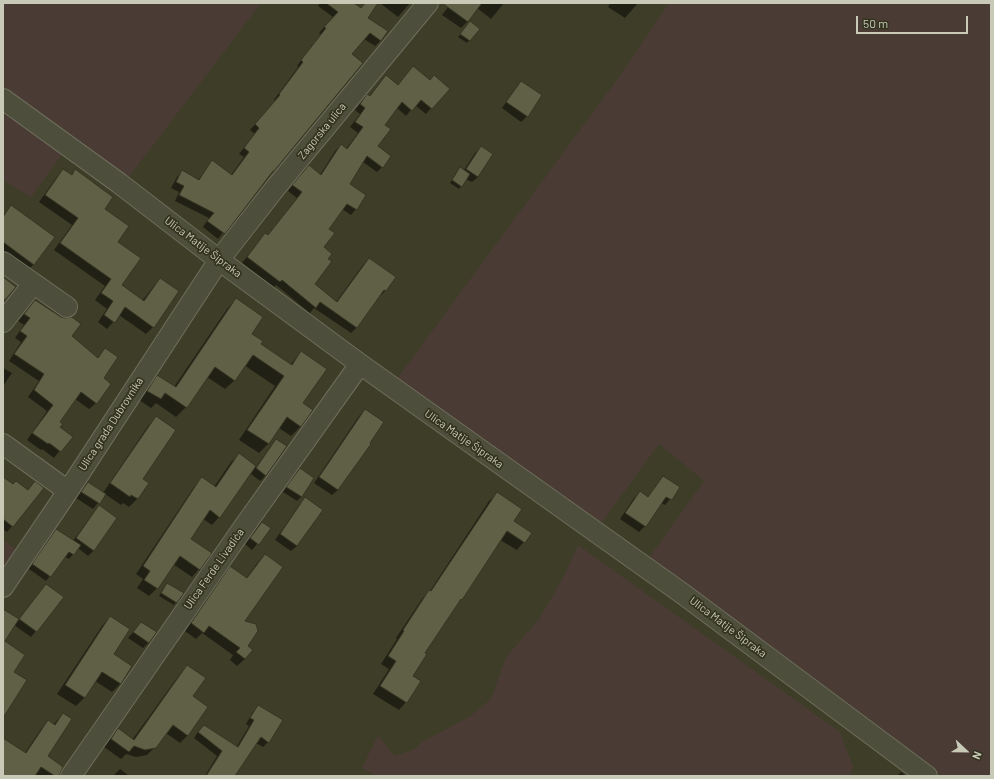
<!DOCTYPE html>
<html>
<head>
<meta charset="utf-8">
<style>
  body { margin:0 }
  #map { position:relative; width:994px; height:779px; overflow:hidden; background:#3e3d28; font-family:Barlow,sans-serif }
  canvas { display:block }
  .frame { position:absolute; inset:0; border:4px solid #c9c9b8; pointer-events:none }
  .north { position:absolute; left:946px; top:731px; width:40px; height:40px; -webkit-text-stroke:3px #333320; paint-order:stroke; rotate:112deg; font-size:11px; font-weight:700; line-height:16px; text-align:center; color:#c9c9b8 }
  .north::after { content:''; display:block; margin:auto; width:14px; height:18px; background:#c9c9b8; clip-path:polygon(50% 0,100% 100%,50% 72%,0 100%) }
  .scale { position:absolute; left:856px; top:16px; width:112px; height:18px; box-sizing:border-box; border:2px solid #c9c9b8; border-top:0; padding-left:5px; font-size:12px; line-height:14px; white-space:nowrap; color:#c9c9b8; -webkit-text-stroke:3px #333320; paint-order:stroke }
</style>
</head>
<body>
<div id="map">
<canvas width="994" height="779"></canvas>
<div class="frame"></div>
<div class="north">N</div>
<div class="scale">50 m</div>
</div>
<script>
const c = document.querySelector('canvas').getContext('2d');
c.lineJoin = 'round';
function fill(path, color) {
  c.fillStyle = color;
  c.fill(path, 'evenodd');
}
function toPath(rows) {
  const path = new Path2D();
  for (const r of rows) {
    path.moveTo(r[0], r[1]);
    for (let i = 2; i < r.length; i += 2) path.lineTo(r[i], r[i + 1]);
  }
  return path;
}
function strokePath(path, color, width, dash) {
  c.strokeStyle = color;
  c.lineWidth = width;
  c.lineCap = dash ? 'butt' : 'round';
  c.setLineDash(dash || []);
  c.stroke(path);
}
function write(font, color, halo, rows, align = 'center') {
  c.font = font + ' Barlow,sans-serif';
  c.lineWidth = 3.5;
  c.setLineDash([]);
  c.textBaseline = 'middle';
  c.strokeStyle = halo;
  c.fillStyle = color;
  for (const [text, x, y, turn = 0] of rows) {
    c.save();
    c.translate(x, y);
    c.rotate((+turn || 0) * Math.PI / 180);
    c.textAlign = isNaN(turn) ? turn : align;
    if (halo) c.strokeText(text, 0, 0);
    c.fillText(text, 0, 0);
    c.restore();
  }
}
fill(toPath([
  [3,3,261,3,129,177,56,128,3,89],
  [669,3,991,3,991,776,942,776,916,756,646,562,704,481,659,444,599,526,397,379,621,74],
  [3,103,66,149,31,197,3,180],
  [3,540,16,549,3,571],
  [578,545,840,732,853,767,850,776,377,776,362,768,378,735,394,756,413,750,422,742,469,717,491,699,506,657,539,619,564,576]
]), '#4a3c34');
fill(toPath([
  [320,3,352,3,367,19,381,40,375,46,364,39,350,54,268,176,218,239,203,227,209,218,175,201,179,192,171,188,177,177,182,172,198,180,212,162,231,175,244,157,239,154,255,134,250,130,276,101,274,100,298,67,297,66,321,34,319,33,333,17,318,6],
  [380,3,410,3,398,17],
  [451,3,504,3,491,19,477,8,468,21,461,28,442,15],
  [610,3,638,3,625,18,608,7],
  [468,25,478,29,467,43,458,37],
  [413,68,431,108,426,114,415,105,406,116,397,108,384,125,377,147,382,167,377,172,363,162,349,184,356,209,351,215,342,209,328,229,313,284,336,302,363,265,369,259,395,277,385,291,380,296,379,296,356,328,351,333,314,308,310,313,276,285,274,287,242,263,260,240,268,236,297,198,288,191,303,172,320,175,335,151,341,145,346,149,358,133,350,127,360,114,355,110,362,101,369,97,381,82,397,86],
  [521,82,541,96,527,116,521,122,502,108,516,88],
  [481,148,478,177,472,182,466,179,459,189,450,183,458,171,464,170,475,153],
  [63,170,71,175,75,171,103,209,116,242,120,286,142,301,154,286,160,279,178,292,153,327,146,334,119,315,107,329,98,322,107,309,95,300,105,286,54,250,72,225,39,202,57,177],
  [11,206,34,264,28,270,3,251,3,216],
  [236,299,250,334,260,344,290,365,301,353,302,403,312,410,300,427,291,436,279,428,268,444,259,453,239,440,275,386,244,365,235,380,225,389,207,377,186,407,176,417,156,403,151,408,139,400,148,386,158,377,174,387,227,309],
  [35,301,70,336,97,359,105,349,102,378,96,403,89,409,75,399,59,422,59,427,71,437,54,458,42,449,41,450,27,440,47,411,28,397,39,381,9,361,21,342,15,338,24,325,18,321],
  [3,368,12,373,3,386],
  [365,410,338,490,332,495,314,483,359,416],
  [156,418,141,479,148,484,137,499,129,507,123,503,121,505,105,494,93,509,76,498,88,483,103,493,148,426],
  [277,440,266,475,260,481,250,473,219,517,212,525,203,519,190,539,199,569,192,577,173,564,157,588,149,596,137,588,143,579,136,574,194,487,202,479,214,487,231,462,239,455,256,467,271,446],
  [300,469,313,478,301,497,297,501,283,492],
  [663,477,679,488,665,505,661,503,645,526,639,532,620,519,634,498,640,493,647,498],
  [3,478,12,526,7,532,3,529],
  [497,494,513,522,531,533,517,550,500,540,461,600,457,604,424,653,412,676,406,702,399,710,373,694,389,669,381,664,397,639,396,638,422,599,430,591,489,501],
  [305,499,297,546,291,551,275,540,300,504],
  [99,506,94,550,88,556,78,548,69,559,64,556,46,581,29,569,52,535,56,531,73,541,94,512],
  [262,523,270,528,252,550,245,544],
  [265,555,243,622,246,646,245,659,237,666,230,660,233,655,202,633,196,639,185,631,223,575,231,568,246,579,258,562],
  [46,585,63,597,31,637,14,625,3,641,3,610,18,620],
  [165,587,176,602,174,605,159,596],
  [110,617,112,655,131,666,120,684,112,692,95,681,84,698,76,706,57,694,102,626],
  [141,623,149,642,143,648,128,638],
  [187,666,191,696,188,735,180,743,166,733,155,747,147,755,136,757,126,754,121,759,104,747,118,730,132,740,180,674],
  [259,706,268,742,263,747,256,743,235,776,205,776,217,756,194,738,198,732,236,748,249,726,246,724,253,712],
  [63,714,47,757,57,776,37,776,35,775,34,776,3,776,3,754,25,753,41,729,48,722,53,725],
  [120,769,129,776,113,776],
  [901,772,906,776,897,776]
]), '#0007');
const building = toPath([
  [326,3,354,3,361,8,365,3,378,3,368,18,388,31,381,41,370,33,352,54,363,63,274,171,273,171,225,234,207,221,214,213,179,195,184,186,176,182,182,170,199,180,212,160,232,175,249,152,244,148,259,128,255,124,280,95,279,94,303,62,301,60,326,28,324,27,338,12,326,3],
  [442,3,482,3,468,22,442,3],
  [470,21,480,29,470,41,460,34,470,21],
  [413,66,430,80,434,75,450,89,432,109,421,100,412,111,402,102,385,125,391,129,378,146,391,156,383,168,367,156,350,184,366,195,357,210,347,204,329,229,335,233,324,247,332,254,328,259,332,261,315,284,337,302,369,258,396,277,386,291,384,290,357,328,320,302,316,308,282,280,280,282,247,257,265,233,268,235,302,192,292,185,309,165,321,175,341,144,347,149,363,127,355,122,365,108,360,104,367,94,370,96,386,75,398,85,413,66],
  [521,81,542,95,528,117,506,102,521,81],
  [481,146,493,154,478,177,466,169,481,146],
  [460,167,470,174,462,187,452,180,460,167],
  [63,169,72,175,75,169,113,197,105,209,129,226,118,242,141,258,122,285,144,301,160,278,179,291,154,328,125,307,115,323,104,315,113,301,101,293,111,279,60,243,78,218,45,195,63,169],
  [11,205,55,237,34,265,3,242,3,217,11,205],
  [3,277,16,287,5,300,3,299,3,277],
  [236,298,263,317,252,334,263,341,261,344,292,365,301,351,327,369,303,403,313,410,301,427,287,417,269,444,247,430,284,376,253,355,235,381,215,367,187,408,165,393,161,399,147,391,157,375,176,387,236,298],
  [35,300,61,317,66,318,72,317,81,324,72,336,98,358,105,348,118,357,104,378,111,384,97,404,81,392,60,422,63,424,60,427,73,437,61,452,49,443,48,444,32,433,53,405,34,390,44,374,14,354,27,336,20,331,30,318,24,314,35,300],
  [365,409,384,422,370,443,371,444,338,490,319,477,365,409],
  [156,416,176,430,143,479,149,483,138,499,131,495,130,497,110,483,156,416],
  [276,439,287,446,266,476,256,468,276,439],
  [239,453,256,466,220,518,210,510,191,539,212,553,200,570,180,556,158,589,144,580,150,571,143,566,200,479,202,477,216,487,239,453],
  [300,468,314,478,302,497,286,487,300,468],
  [663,476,680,487,672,500,666,497,646,527,625,513,640,491,648,497,663,476],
  [3,477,13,484,16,481,28,490,35,481,44,488,13,527,3,519,3,477],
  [88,482,106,494,100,504,81,492,88,482],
  [497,492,522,509,514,521,532,533,525,543,507,531,462,600,461,599,425,653,427,654,413,676,421,681,407,703,380,686,396,661,388,656,404,631,403,630,429,590,431,591,497,492],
  [305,497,323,510,297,546,280,534,305,497],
  [99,505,117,518,94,551,76,538,99,505],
  [262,522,271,528,259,545,250,538,262,522],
  [56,529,81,545,74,555,69,552,51,577,32,564,56,529],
  [265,554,283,567,245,621,256,624,258,631,248,646,253,650,245,659,236,652,240,648,209,626,204,633,191,623,230,566,247,578,265,554],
  [167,583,184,593,177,603,161,593,167,583],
  [46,584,64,597,37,632,19,619,46,584],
  [3,609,19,619,5,641,25,655,14,672,27,680,3,718,3,609],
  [110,616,130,629,114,654,132,666,121,684,102,672,85,698,65,685,110,616],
  [141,622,157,632,149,643,133,632,141,622],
  [187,665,206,678,193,696,208,707,188,736,173,725,156,748,145,750,134,746,129,752,111,739,118,728,134,740,187,665],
  [258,705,283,720,269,743,261,737,235,776,206,776,222,751,198,732,204,725,238,747,254,720,250,718,258,705],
  [63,713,72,719,48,756,63,767,59,776,55,776,41,767,35,776,3,776,3,738,26,753,48,720,55,725,63,713]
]);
fill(building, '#606047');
strokePath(building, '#353522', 1);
const minor = toPath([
  [3,99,119,183,219,260,360,364,683,594,927,776],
  [3,262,67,307],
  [3,322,33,284],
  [3,444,68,491],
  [3,587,68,491,219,260,276,187,428,3],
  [71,776,243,528,360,364]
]);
strokePath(minor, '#6e6e5c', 22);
strokePath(minor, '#4e4e3c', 20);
write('11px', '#c9c9b8', '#333320', [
  ["Zagorska ulica",322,131,-51],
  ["Ulica Matije Šipraka",203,247,37],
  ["Ulica grada Dubrovnika",111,424,-57],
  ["Ulica Matije Šipraka",464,439,35],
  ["Ulica Ferde Livadića",214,569,-55],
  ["Ulica Matije Šipraka",728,627,37]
]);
</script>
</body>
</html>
